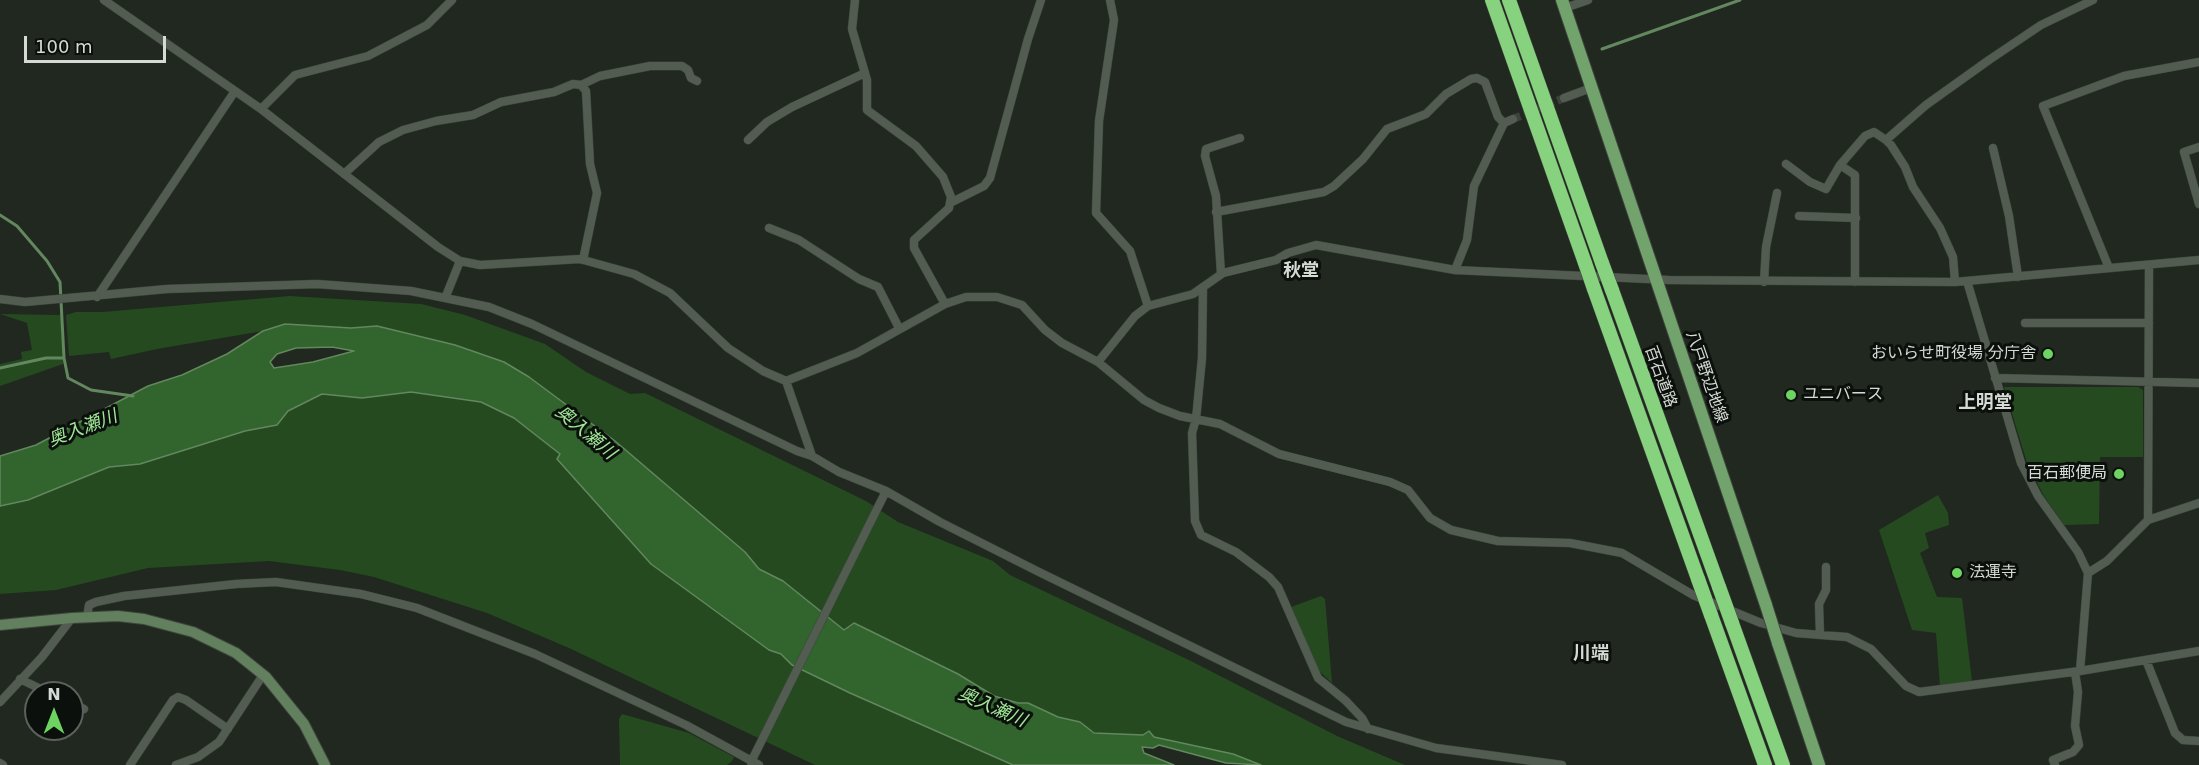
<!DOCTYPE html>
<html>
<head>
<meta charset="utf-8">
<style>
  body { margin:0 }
  #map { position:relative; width:2199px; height:765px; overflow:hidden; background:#20281f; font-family:"DejaVu Sans",sans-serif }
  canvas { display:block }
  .north { position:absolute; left:24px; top:681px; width:60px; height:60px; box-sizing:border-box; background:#0c100c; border:2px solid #5c615c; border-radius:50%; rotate:0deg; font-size:16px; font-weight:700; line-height:24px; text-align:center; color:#d5dad4 }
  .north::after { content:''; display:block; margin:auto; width:21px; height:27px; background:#6dd361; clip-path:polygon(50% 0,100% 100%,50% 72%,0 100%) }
  .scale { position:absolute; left:24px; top:36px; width:142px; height:27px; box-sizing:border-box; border:3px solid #d5dad4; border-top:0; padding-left:8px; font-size:18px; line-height:21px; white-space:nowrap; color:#d5dad4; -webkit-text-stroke:4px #0c100c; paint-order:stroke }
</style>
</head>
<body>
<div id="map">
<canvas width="2199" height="765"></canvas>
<div class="north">N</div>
<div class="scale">100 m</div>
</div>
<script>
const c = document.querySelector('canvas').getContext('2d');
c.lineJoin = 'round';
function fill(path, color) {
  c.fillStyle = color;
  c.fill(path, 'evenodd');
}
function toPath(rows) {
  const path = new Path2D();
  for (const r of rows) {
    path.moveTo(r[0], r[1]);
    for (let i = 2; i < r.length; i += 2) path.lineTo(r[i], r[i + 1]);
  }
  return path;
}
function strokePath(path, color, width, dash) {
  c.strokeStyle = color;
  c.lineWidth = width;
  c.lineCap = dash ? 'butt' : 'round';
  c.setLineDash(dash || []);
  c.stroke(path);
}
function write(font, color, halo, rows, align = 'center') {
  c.font = font + ' "DejaVu Sans","Noto Sans JP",sans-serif';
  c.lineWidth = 6;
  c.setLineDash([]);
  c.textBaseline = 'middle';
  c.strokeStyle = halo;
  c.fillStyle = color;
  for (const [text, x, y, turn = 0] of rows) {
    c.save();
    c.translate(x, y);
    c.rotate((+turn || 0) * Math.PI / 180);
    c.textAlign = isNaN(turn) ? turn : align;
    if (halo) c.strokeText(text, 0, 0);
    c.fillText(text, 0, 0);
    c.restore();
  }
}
fill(toPath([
  [290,296,421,304,465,315,545,344,586,372,630,394,645,393,866,501,898,522,993,561,1010,575,1193,662,1337,736,1405,765,1261,765,1233,754,1143,735,1094,733,1080,722,1058,717,1028,703,1018,703,994,696,975,684,851,627,844,630,783,581,759,569,745,552,504,362,455,345,377,326,351,328,285,324,263,331,157,349,111,359,109,352,69,356,66,315,76,312,102,312],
  [0,314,61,315,63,364,0,386,0,364,22,359,21,352,32,350,27,323],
  [2004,387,2138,387,2143,390,2143,457,2100,457,2099,524,2064,525,2044,496,2027,463],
  [411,392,481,402,514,418,560,454,557,459,769,650,781,654,792,665,850,693,1013,765,815,765,569,648,487,613,374,577,340,570,269,561,148,568,56,590,0,594,0,506,28,500,109,467,140,464,245,431,277,425,288,411,322,393,362,398],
  [1938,495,1948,513,1949,525,1925,533,1929,548,1920,553,1937,597,1962,598,1972,681,1940,686,1936,633,1912,630,1879,530],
  [1321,596,1325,599,1332,683,1315,667,1291,607],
  [622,714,689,733,734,757,732,761,727,765,620,765,619,719]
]), '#254a20');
const water = toPath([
  [285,324,351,328,377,326,455,345,504,362,529,377,615,441,745,552,759,569,783,581,844,630,854,623,958,674,994,696,1018,703,1028,703,1058,717,1080,722,1094,733,1143,735,1149,731,1154,737,1233,754,1261,765,1226,763,1159,745,1153,748,1142,747,1144,753,1174,765,1013,765,850,693,792,665,781,654,769,650,651,564,557,459,560,454,514,418,481,402,411,392,362,398,322,394,288,411,277,425,245,431,140,464,109,467,28,500,0,506,0,456,36,445,148,386,182,375,227,354,263,331,285,324],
  [332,347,354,351,313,362,274,368,270,362,277,354,296,348,332,347]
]);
fill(water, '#32642d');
strokePath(water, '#63875f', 1.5);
strokePath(toPath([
  [1602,49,1740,0],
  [0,215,17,226,47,261,60,282,64,358,68,378,91,390,133,396],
  [0,368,46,358,63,358]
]), '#63875f', 3);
strokePath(toPath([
  [1513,119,1564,98]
]), '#3b433a', 8, [8, 4]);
const street = toPath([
  [104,0,261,109,438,247,460,261,480,265,580,259,634,274,670,293,728,348,763,371,786,381,857,353,945,304,966,297,997,297,1022,305,1045,330,1062,343,1098,362,1144,400,1159,408,1180,416,1220,424,1279,454,1390,482,1408,490,1430,518,1451,530,1498,541,1570,543,1622,553,1693,595,1761,623,1796,633,1847,637,1871,649,1906,686,1919,692,2080,671,2199,651],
  [855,0,852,29,867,80,867,110,916,146,943,177,951,197,949,208,914,240,914,248,945,304],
  [1110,0,1114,20,1099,121,1096,213,1130,251,1148,306],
  [1565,8,1588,0],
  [581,85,600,76,650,66,682,66,688,70,691,78,697,81],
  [1564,98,1591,88],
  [261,109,295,75,368,56,427,25,452,0],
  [748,140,767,122,792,107,865,73],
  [2199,147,2184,152,2199,204],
  [1993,148,2009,216,2018,277],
  [1786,164,1810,182,1826,189,1840,165,1865,136,1874,132,1886,140],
  [1840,165,1855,175,1855,282],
  [344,174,379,142,403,130,436,121,473,115,501,102,554,92,573,84,581,85,586,91,590,164,597,193,583,260],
  [952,202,984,186,990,178,1028,39,1041,0],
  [1216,212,1324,192,1334,186,1363,159,1387,129,1426,114,1446,94,1471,79,1477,78,1485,82,1498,117,1504,123],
  [1799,216,1856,218],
  [769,228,799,240,859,279,878,287,899,328],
  [2109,268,2043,106,2124,76,2199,62],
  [1455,270,1467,240,1474,186,1504,123,1513,119],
  [1221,274,1216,196,1205,156,1206,149,1240,138],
  [1967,281,2021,463,2038,496,2078,552,2088,573,2080,671],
  [1764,282,1766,247,1777,193],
  [1955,282,1953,257,1940,228,1913,187,1905,167,1891,145,1886,140,1926,105,1989,60,2041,25,2093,0],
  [1203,287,1202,358,1196,419,1192,433,1195,521,1201,535,1236,552,1269,577,1278,587,1318,678,1346,701,1362,718,1368,729],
  [446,296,460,261],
  [97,297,235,91],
  [0,299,25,302,167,289,317,284,411,291,489,307,532,324,797,451,812,456,839,472,886,491,940,522,1039,572,1346,722,1436,748,1562,765],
  [2025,323,2149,323],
  [1098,362,1135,316,1148,306,1193,294,1223,273,1276,260,1288,253,1316,245,1455,270,1669,280,1955,282,2199,260],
  [1995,378,2199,383],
  [786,381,812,456],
  [2148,520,2149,265],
  [2088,573,2107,561,2148,520,2199,503],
  [87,617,89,605,96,602,124,596,236,584,276,582,361,594,417,608,535,654,686,725,759,765],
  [1820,635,1819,604,1826,590,1826,567],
  [2146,660,2175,733,2183,740,2199,741],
  [20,679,49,693],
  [0,702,42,657,72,618],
  [72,703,84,709],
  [751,762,886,491],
  [0,763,3,765],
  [130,765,173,700,178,697,186,700,228,729],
  [176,765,198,757,219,742,263,675],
  [2055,765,2053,760,2073,752,2079,745,2075,726,2078,692,2075,672]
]);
const secondary = toPath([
  [0,625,72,618,118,616,144,619,193,632,236,653,266,677,304,724,325,765]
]);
const primary = toPath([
  [1562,0,1766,605],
  [1778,643,1819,765]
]);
const highway = toPath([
  [1492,0,1585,263],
  [1509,0,1602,263],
  [1594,289,1698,579],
  [1612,290,1719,587],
  [1711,615,1765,765],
  [1732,623,1783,765]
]);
strokePath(street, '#3e453e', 9);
strokePath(secondary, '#3e453e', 12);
strokePath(primary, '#3e453e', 14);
strokePath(highway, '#3e453e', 15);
strokePath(street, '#525c51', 8);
strokePath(secondary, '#627f5e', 10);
strokePath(primary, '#72a36c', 12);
strokePath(highway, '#87d27e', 14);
const primaryBridge = toPath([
  [1766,605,1778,643]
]);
const highwayBridge = toPath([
  [1585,263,1594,289],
  [1602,263,1612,290],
  [1698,579,1711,615],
  [1719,587,1732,623]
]);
strokePath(primaryBridge, '#3e453e', 14, []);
strokePath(highwayBridge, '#3e453e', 15, []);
strokePath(primaryBridge, '#72a36c', 12);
strokePath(highwayBridge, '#87d27e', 14);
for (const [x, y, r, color] of [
  [2048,354,6,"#6dd361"],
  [1791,395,6,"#6dd361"],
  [2119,474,6,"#6dd361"],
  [1957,573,6,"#6dd361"]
]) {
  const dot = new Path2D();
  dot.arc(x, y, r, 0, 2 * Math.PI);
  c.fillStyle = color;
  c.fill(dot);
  strokePath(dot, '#0c100c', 2);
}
write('16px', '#d5dad4', '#0c100c', [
  ["おいらせ町役場 分庁舎",2036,354],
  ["ユニバース",1803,395,"left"],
  ["百石郵便局",2107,474],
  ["法運寺",1969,573,"left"]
], 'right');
write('16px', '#d5dad4', '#0c100c', [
  ["百石道路",1660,377,70],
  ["八戸野辺地線",1706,377,71]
]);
write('bold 18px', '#d5dad4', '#0c100c', [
  ["秋堂",1301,271],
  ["上明堂",1985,403],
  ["川端",1591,654]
]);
write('italic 18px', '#a0e897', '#0c100c', [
  ["奥入瀬川",83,429,-21],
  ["奥入瀬川",585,433,40],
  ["奥入瀬川",992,708,24]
]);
</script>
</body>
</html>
